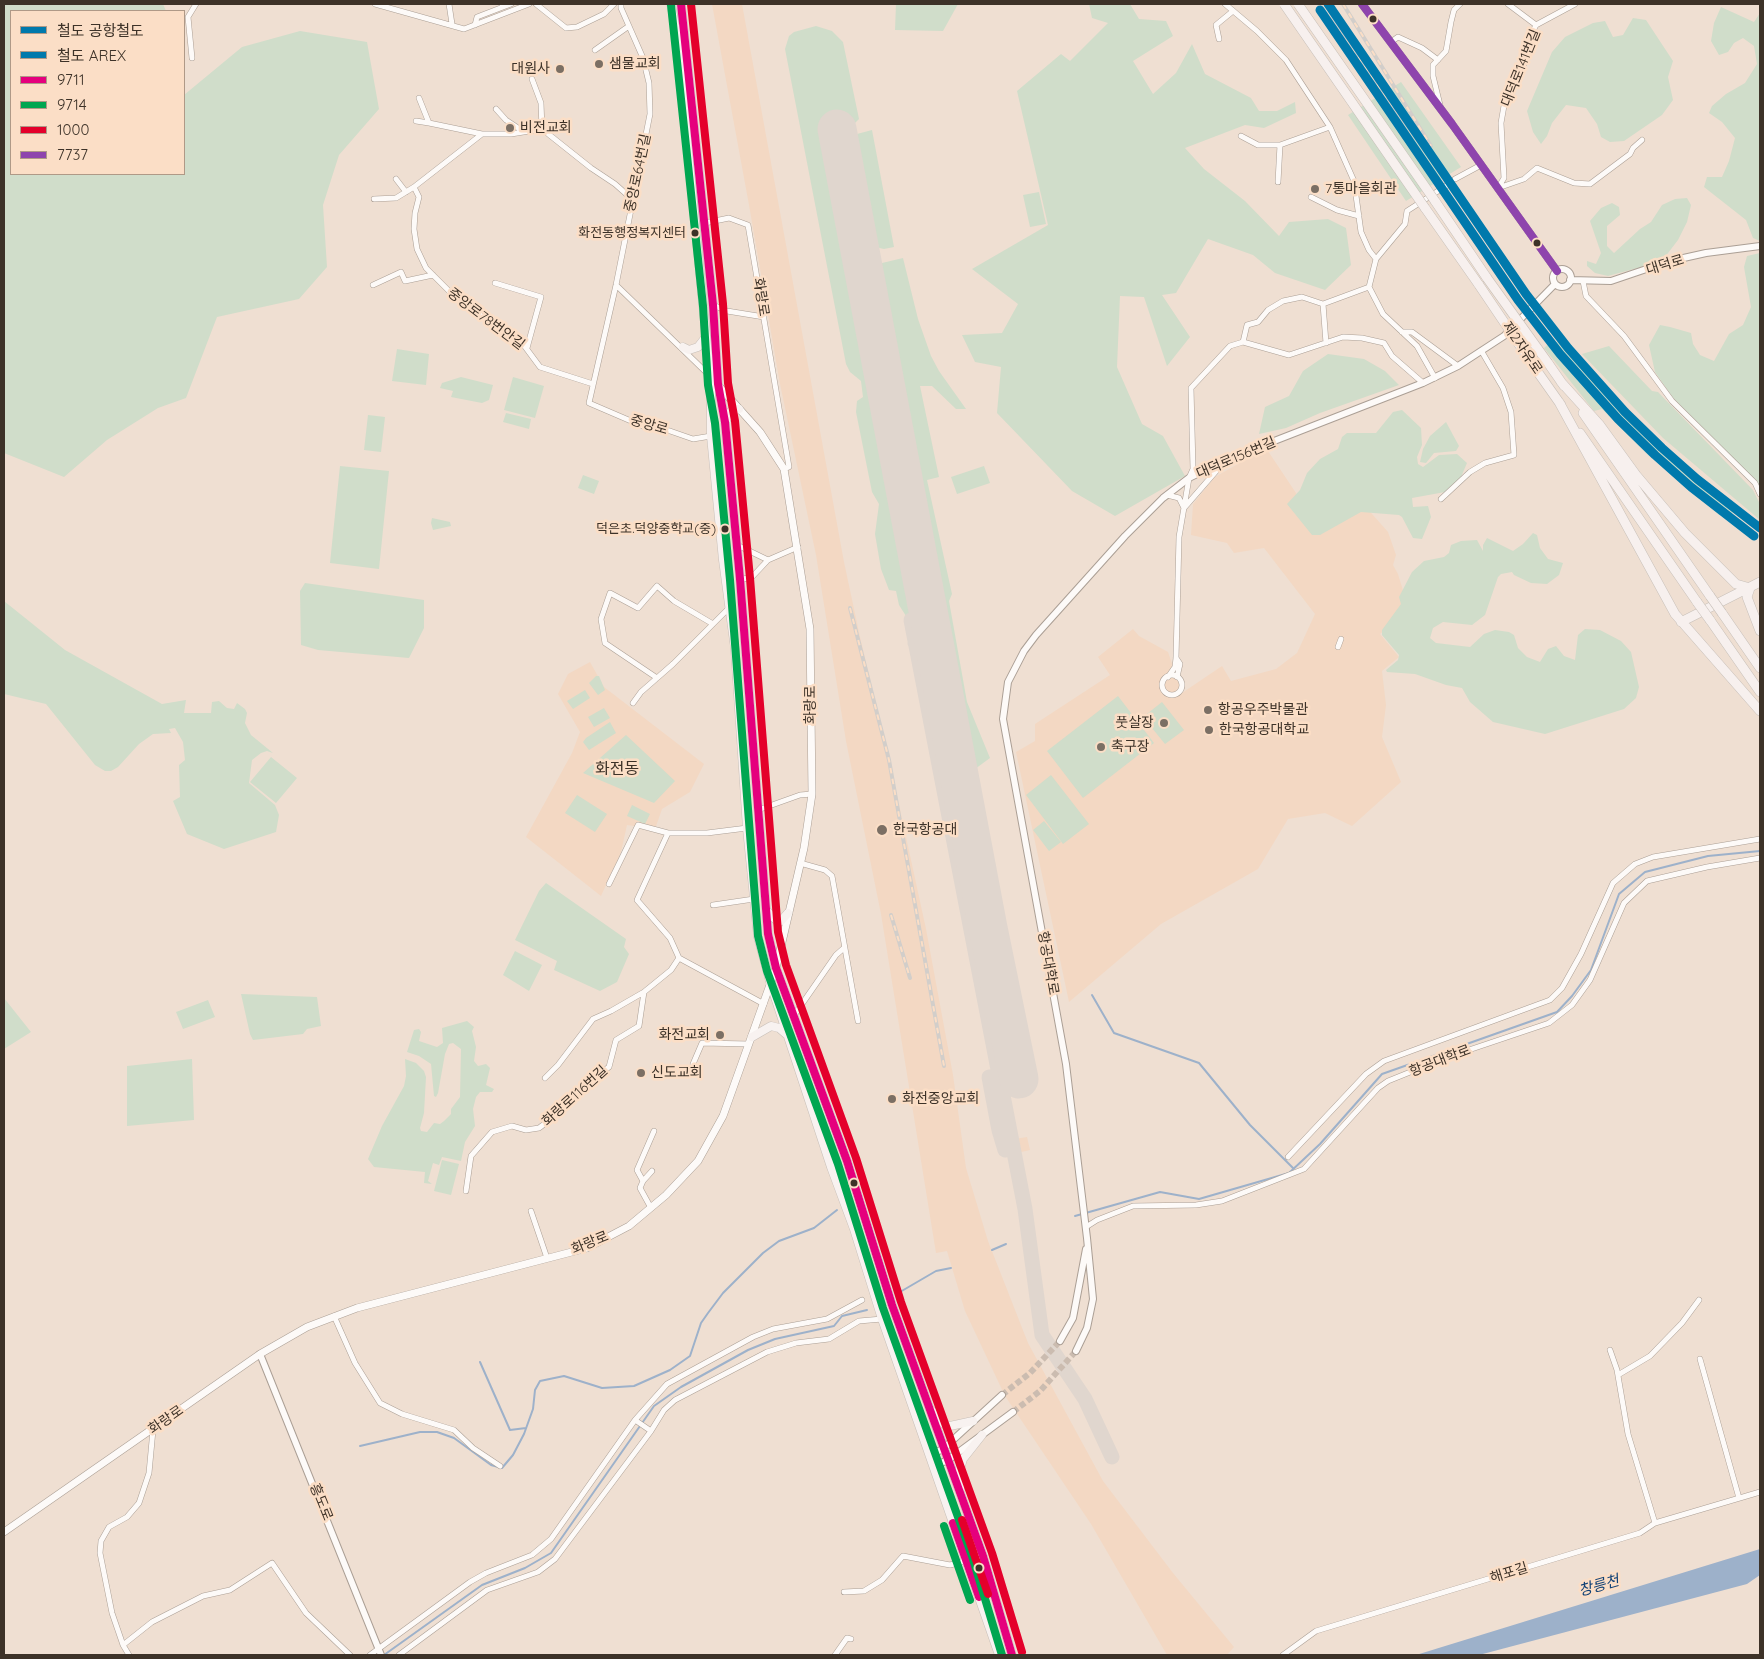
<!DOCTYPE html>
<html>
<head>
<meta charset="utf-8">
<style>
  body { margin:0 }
  #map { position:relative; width:1764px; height:1659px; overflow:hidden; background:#efdfd2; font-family:Quicksand,"Noto Sans KR",sans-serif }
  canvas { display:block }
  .frame { position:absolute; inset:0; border:5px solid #3d3228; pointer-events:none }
  .legend { position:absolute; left:10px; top:10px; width:175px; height:165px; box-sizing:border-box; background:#fbdec6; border:1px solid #af9987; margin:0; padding:6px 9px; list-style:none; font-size:15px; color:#3d3228 }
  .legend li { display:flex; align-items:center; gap:10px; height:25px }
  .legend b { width:25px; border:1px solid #af9987 }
</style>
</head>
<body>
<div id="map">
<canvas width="1764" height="1659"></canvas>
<div class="frame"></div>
<ul class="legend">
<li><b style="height:6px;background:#0079ac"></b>철도 공항철도</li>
<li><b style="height:6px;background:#0079ac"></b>철도 AREX</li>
<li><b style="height:6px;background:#e5007d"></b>9711</li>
<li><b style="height:6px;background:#00a651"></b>9714</li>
<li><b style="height:6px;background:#e4002b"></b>1000</li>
<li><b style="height:6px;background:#8e44ad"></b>7737</li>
</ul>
</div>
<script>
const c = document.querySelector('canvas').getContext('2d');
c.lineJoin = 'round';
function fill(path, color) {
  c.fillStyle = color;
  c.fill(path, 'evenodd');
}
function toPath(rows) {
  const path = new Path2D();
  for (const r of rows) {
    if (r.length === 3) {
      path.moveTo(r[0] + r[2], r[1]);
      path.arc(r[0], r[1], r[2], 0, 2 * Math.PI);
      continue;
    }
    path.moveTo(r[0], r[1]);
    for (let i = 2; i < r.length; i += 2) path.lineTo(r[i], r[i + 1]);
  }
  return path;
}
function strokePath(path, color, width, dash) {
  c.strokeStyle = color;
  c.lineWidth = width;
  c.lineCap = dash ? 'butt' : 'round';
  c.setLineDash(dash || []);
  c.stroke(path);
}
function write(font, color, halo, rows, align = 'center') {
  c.font = font + ' Quicksand,"Noto Sans KR",sans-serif';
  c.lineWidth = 5;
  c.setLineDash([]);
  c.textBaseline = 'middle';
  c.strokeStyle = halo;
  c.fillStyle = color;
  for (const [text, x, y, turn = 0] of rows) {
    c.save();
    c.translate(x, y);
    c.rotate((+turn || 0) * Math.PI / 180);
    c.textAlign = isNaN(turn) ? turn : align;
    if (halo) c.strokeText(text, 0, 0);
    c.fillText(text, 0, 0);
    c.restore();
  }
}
fill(toPath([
  [712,4,742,4,844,562,860,637,888,754,926,929,953,1075,966,1168,988,1241,1028,1343,1103,1481,1173,1573,1234,1647,1227,1655,1167,1655,1091,1524,1005,1396,965,1311,947,1251,936,1253,881,914,846,741,816,555,780,384,749,205],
  [1266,448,1322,532,1365,506,1388,532,1396,555,1393,565,1398,574,1409,610,1380,634,1399,657,1382,671,1386,705,1382,737,1401,782,1352,826,1325,813,1288,819,1258,869,1161,924,1069,1002,1016,752,1035,741,1035,724,1110,675,1098,657,1133,629,1139,636,1168,652,1182,693,1222,666,1231,681,1276,669,1297,653,1315,614,1264,548,1234,553,1227,543,1191,535,1193,504,1215,477],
  [590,662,604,687,704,764,690,792,662,809,655,829,627,825,621,852,601,896,526,837,572,753,580,732,558,694,568,674],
  [1027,1137,1030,1150,1017,1153,1014,1139]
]), '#f3d8c3');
fill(toPath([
  [4,4,163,4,166,11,11,11,11,174,184,174,184,95,242,47,300,31,367,42,379,109,339,155,323,205,327,267,299,299,217,317,186,398,158,408,107,440,64,477,4,453],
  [896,4,958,4,943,31,895,30],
  [1089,4,1130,4,1139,19,1166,21,1173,36,1133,61,1153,94,1176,73,1192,44,1205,74,1251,98,1259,111,1277,111,1295,102,1296,113,1264,128,1245,125,1185,148,1204,169,1245,201,1279,236,1289,222,1328,219,1346,228,1351,265,1325,290,1275,273,1253,255,1208,239,1176,293,1162,295,1190,337,1167,366,1144,297,1120,296,1117,367,1142,424,1163,436,1185,476,1115,516,1072,491,997,413,1001,367,975,362,962,335,1002,333,1018,304,972,269,1048,225,1017,91,1061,54,1070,61,1108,23,1092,18],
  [1721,7,1754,22,1760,13,1760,241,1753,238,1746,220,1704,187,1707,177,1722,177,1729,161,1735,138,1722,122,1709,113,1712,106,1726,94,1745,83,1757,64,1754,46,1743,38,1734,43,1728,52,1719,55,1711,41,1714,23],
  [1633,18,1646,20,1673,61,1668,77,1673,100,1662,115,1624,141,1610,142,1601,137,1597,124,1586,108,1566,105,1552,123,1547,136,1541,144,1533,132,1527,111,1552,52,1565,37,1593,23,1605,21,1613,37,1623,35],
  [816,26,832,31,843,42,859,119,855,123,829,127,924,624,917,624,915,616,906,616,899,605,896,591,889,590,881,569,875,534,879,504,872,492,856,412,857,401,863,397,861,381,850,372,846,364,785,49,789,36,794,32],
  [1401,82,1461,167,1406,201,1348,115],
  [872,130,894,247,884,249,875,247,868,239,851,146,857,134],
  [1039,192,1046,224,1030,227,1023,195],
  [1687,198,1691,205,1687,222,1678,240,1665,257,1656,263,1608,276,1595,273,1587,266,1587,261,1596,264,1601,253,1590,221,1601,208,1612,203,1619,207,1620,215,1607,226,1607,246,1614,253,1640,229,1651,222,1662,205,1675,199],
  [1760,253,1760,495,1739,465,1673,398,1655,372,1649,345,1660,325,1670,327,1691,333,1693,344,1700,355,1714,361,1729,334,1743,325,1751,307,1744,267,1747,256],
  [903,258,918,319,931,356,939,371,966,409,956,409,932,386,920,386,939,477,927,480,952,594,949,601,967,702,990,758,975,769,968,769,875,276,882,263],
  [1551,342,1558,342,1632,422,1702,487,1733,511,1732,515,1729,517,1719,515,1647,454,1602,409,1594,411,1544,348],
  [1609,346,1652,391,1658,392,1753,490,1760,504,1760,520,1663,438,1582,354],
  [397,349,429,354,426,385,392,381],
  [1328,354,1364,359,1385,371,1399,385,1320,413,1286,428,1259,434,1265,407,1289,396,1303,371],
  [461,377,493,385,489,400,482,403,451,397,453,391,440,388,442,383],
  [513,377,544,386,535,418,504,410],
  [1402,410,1421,428,1422,445,1417,457,1418,464,1423,467,1439,455,1457,454,1467,463,1461,477,1445,492,1412,498,1413,507,1428,506,1431,517,1422,539,1413,538,1402,517,1399,515,1361,512,1320,535,1312,535,1287,504,1300,490,1307,473,1320,459,1338,449,1342,437,1347,433,1376,433,1393,412],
  [506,413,531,419,529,429,503,422],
  [368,415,385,417,381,452,364,450],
  [1446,422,1459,446,1456,451,1434,453,1426,463,1420,462,1423,449,1430,436],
  [340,466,389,471,379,569,330,563],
  [984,466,990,483,957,494,951,477],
  [583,475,599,481,594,494,578,488],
  [432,518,450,522,451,526,433,530,431,523],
  [1533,533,1537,535,1540,548,1548,559,1563,563,1559,575,1547,584,1531,583,1514,575,1512,572,1501,574,1498,577,1485,615,1472,625,1443,622,1433,628,1430,638,1436,643,1470,647,1484,634,1495,630,1509,632,1514,635,1518,648,1527,657,1540,662,1548,649,1556,646,1564,656,1575,660,1578,635,1585,629,1600,630,1621,641,1631,652,1639,687,1636,698,1624,709,1545,734,1493,722,1470,702,1462,688,1446,685,1415,674,1387,672,1386,670,1398,660,1399,655,1382,635,1382,630,1401,604,1399,597,1412,572,1424,561,1444,557,1449,553,1451,545,1461,541,1477,540,1483,551,1483,545,1487,538,1513,551,1523,544],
  [305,583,424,600,424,628,409,658,318,650,301,645,300,591],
  [4,601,65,650,162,704,186,700,184,713,211,713,212,702,219,701,227,708,234,709,237,703,245,709,247,713,245,723,251,735,273,753,267,751,261,753,252,760,249,783,275,805,279,815,276,832,224,849,187,834,173,801,180,797,179,765,185,760,183,742,175,728,169,729,171,733,153,734,139,744,118,767,111,771,105,771,95,765,46,704,4,694],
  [596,676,599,676,605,690,598,695,589,683],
  [585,690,590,698,573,709,567,701],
  [1118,696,1154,743,1083,798,1047,751],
  [1162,702,1184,730,1165,744,1143,717],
  [604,708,610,718,594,727,588,717],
  [610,722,616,733,589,750,583,742,586,738],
  [626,735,675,781,654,803,583,773],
  [271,757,297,778,276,803,250,782],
  [1051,775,1089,824,1063,844,1026,795],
  [577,795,607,814,595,832,565,813],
  [632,805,650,814,645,824,627,816],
  [1044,821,1061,842,1049,851,1033,830],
  [546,883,626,939,624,947,629,954,617,982,600,991,554,970,557,961,515,940,539,891],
  [515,951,542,965,529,991,503,975],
  [241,994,317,997,321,1026,307,1029,303,1034,253,1040,250,1034],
  [4,998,31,1032,4,1049],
  [208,1000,215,1017,183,1029,176,1012],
  [467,1021,474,1027,472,1031,476,1047,474,1061,478,1066,486,1064,490,1068,486,1085,494,1089,492,1092,480,1092,476,1097,473,1109,475,1126,465,1142,461,1161,442,1157,439,1165,433,1163,428,1181,432,1184,424,1183,425,1172,374,1167,368,1159,382,1126,404,1086,406,1076,405,1059,416,1063,424,1071,426,1077,424,1113,420,1128,421,1131,427,1132,434,1123,440,1124,444,1121,451,1114,451,1109,460,1097,461,1049,453,1043,449,1044,445,1054,438,1093,436,1097,434,1096,431,1064,419,1056,407,1052,414,1030,419,1029,421,1032,419,1041,437,1047,443,1043,442,1028],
  [192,1059,194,1120,127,1126,127,1066],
  [442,1160,459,1164,451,1195,434,1191]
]), '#d0ddca');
fill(toPath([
  [1760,1549,1760,1575,1747,1584,1479,1655,1416,1655]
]), '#9db1ca');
strokePath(toPath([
  [1092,995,1114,1033,1199,1063,1250,1125,1293,1168],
  [1075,1216,1160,1192,1199,1199,1289,1173,1320,1144,1382,1074,1557,1012,1572,996,1591,970,1619,894,1645,872,1708,856,1760,851],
  [992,1250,1006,1244],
  [900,1292,936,1271,951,1268],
  [480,1362,510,1430,526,1428],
  [360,1446,420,1432,437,1432,454,1438,491,1465,502,1468,513,1455,524,1434,533,1409,535,1390,540,1381,564,1376,602,1388,634,1386,670,1370,690,1356,701,1323,708,1313,723,1293,763,1253,779,1241,814,1228,837,1210],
  [384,1655,482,1585,525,1568,551,1553,654,1406,681,1387,748,1350,775,1339,834,1326,842,1316,867,1310]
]), '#9db1ca', 2);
strokePath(toPath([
  [911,620,1025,1209,1042,1335,1085,1399,1112,1457],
  [915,643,920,635,929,630,931,623],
  [945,795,962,791],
  [989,1077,999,1130,1005,1150]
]), '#e0d6ce', 15);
strokePath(toPath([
  [837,129,988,928,1019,1079]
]), '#e0d6ce', 39);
strokePath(toPath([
  [1002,1395,1030,1373,1060,1341],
  [1013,1412,1040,1391,1076,1351]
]), '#cbbcb0', 6, [6, 3]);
const minor = toPath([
  [375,4,464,29,529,4],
  [449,4,452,24],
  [536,4,566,28,577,27,604,14,614,4],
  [621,4,621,8,643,58,649,83,650,114,616,285,589,403,645,427,670,431,693,439,711,436],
  [1225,4,1257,31,1286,60,1330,127,1354,181,1361,232,1369,250,1376,259,1369,287],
  [1508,4,1536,25],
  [503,7,511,4],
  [475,25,477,17,503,7,502,4],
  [1219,39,1216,25,1233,11],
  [1391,42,1398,37,1422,48,1438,60],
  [595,50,629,26],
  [192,58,188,17,196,4],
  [532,79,541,103,542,129],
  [419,98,429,123,482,134],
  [496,109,506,120,521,130,522,132],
  [1441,109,1433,76,1433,65,1446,51,1451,22,1454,10,1460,4],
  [416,121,429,123],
  [1241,136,1258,145,1280,145,1330,127],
  [396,179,406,192],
  [1455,179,1481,165],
  [1278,182,1280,145],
  [1498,188,1504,178,1501,123,1505,100,1530,52,1531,35,1536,25,1575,4],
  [1498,188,1524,179,1537,168,1574,183,1590,184,1630,154,1633,148,1642,140],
  [1311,197,1337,210,1359,216],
  [374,199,396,198,414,187],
  [705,223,729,218,748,225,789,467,784,469],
  [1376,259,1405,224,1407,211,1449,184],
  [1583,281,1586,296,1624,336,1672,401,1755,483,1760,494],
  [495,283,541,297,527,348],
  [373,285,401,272,405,281,433,275],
  [616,285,709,375],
  [1323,304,1369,287,1383,314,1417,346,1435,378],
  [1323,304,1326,343],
  [713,305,727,311,764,317],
  [1402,332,1412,332,1458,366],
  [1243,342,1289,355,1343,337,1362,338,1384,343,1392,356,1423,383],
  [1243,342,1247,325,1258,322,1268,310,1283,301,1302,297,1323,304],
  [593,384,540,367,520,340,474,311,471,304,459,296,454,296,426,268,417,249,414,229,415,213,419,197,414,187,482,134,511,134,542,129,591,168,615,184,633,200],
  [1167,495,1179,498,1184,508,1224,462],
  [1441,499,1470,472,1485,463,1514,455,1511,412,1503,388,1482,352],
  [737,545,768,560],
  [740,579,751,578,768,560,798,547],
  [1338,647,1341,639],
  [1176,658,1180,664,1177,677],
  [1172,685,10],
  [1168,677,1175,667,1176,658,1179,537,1189,478,1193,469,1191,388,1230,346,1243,342],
  [657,678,605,643,601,619,610,593,638,608,657,586,674,601,713,624],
  [633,703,641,692,673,664,728,609],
  [758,810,800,795,812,794],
  [668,833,637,900,670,938,679,958],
  [800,863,825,870,832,876,858,1021],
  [609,884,638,825,668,833,707,833,747,828],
  [713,905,754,899],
  [679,958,764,1004],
  [795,1014,836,955,844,948],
  [693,1064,702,1043,749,1044],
  [545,1078,558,1065,593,1019,611,1011,644,992,671,970,679,958],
  [1288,1157,1366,1074,1384,1061,1550,1000,1562,988,1581,954,1613,883,1635,864,1653,857,1760,839],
  [643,1181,652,1171],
  [466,1191,471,1156,492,1132,512,1126,526,1130,539,1128,551,1119,581,1087,609,1067,616,1040,639,1026,644,992],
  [651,1208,640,1188,643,1181,637,1170,654,1131],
  [531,1211,547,1258],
  [1086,1227,1097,1220,1133,1206,1196,1205,1222,1201,1304,1169,1378,1088,1388,1081,1445,1058,1549,1023,1572,1005,1590,980,1624,903,1647,881,1707,867,1760,858],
  [334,1316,355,1363,380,1403,402,1414,454,1430,473,1448,500,1466],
  [1610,1350,1617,1370,1628,1434,1655,1523],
  [1700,1359,1739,1498],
  [1618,1375,1650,1356,1682,1323,1699,1300],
  [635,1420,651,1431],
  [844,1592,864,1591,882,1580,903,1556,950,1565,983,1556],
  [123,1645,152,1622,203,1596,230,1590,272,1563,306,1613,350,1655],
  [129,1655,123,1645,112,1613,100,1553,101,1541,109,1527,127,1517,139,1503,149,1473,153,1430],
  [370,1655,470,1582,486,1573,532,1555,551,1539,635,1420,667,1384,753,1337,773,1329,827,1319,862,1300],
  [399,1655,487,1590,538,1572,555,1559,651,1431,664,1410,675,1400,767,1352,796,1343,829,1339,859,1321,882,1319],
  [835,1655,847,1638,851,1639],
  [1283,1655,1316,1631,1640,1533,1655,1523,1760,1492]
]);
const tertiary = toPath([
  [1362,4,1452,124,1557,271],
  [1562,278,9],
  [1570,280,1611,281,1670,261,1706,253,1760,246],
  [1060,1341,1073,1318,1086,1249],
  [1076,1351,1087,1328,1093,1299,1087,1238,1066,1064,1003,719,1008,682,1024,651,1036,635,1125,536,1163,498,1189,478,1228,459,1423,383,1458,366,1504,336,1555,284],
  [260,1354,381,1655],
  [930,1455,943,1449,1002,1395],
  [934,1466,948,1460,1013,1412]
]);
const secondary = toPath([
  [4,1532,260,1354,307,1327,357,1308,587,1248,629,1226,666,1195,698,1161,723,1116,776,968,804,848,812,794,810,629,784,469,760,432,717,384]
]);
const primary = toPath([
  [671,4,677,37,711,387,711,436,723,560,735,649,747,828,758,937,771,985,831,1167,854,1229,882,1319,999,1655],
  [681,4,713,305,718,384,725,422,740,579,768,934,776,968,847,1161,892,1305,983,1556,1012,1655],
  [683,347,689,350,698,347,705,338],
  [725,422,731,411,739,409],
  [768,912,777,921,781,921,788,913],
  [752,1037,771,1026,779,1028,786,1034],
  [932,1411,944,1424,950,1426,973,1421],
  [960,1488,960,1469,963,1459,982,1435]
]);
const trunk = toPath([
  [1435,201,1487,278],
  [1425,208,1479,285],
  [1548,363,1564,386],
  [1537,371,1561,405],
  [1561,382,1599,424,1636,475,1685,533,1736,584,1750,588,1747,597,1760,631],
  [1559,402,1675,614,1760,711],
  [1583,413,1710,596],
  [1580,433,1697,602],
  [1722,613,1760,668],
  [1710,620,1760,692],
  [1681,622,1760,582]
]);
strokePath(minor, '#ab9f95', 6);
strokePath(tertiary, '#ab9f95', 8);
strokePath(secondary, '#ab9f95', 8);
strokePath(primary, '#c7bfb8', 9);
strokePath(trunk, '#c7bfb8', 10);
strokePath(minor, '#fdfaf8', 5);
strokePath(tertiary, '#fdfaf8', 6);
strokePath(secondary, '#fdfaf8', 7);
strokePath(primary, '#f8f2f0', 8);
strokePath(trunk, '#f7f0ee', 9);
const rail = toPath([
  [1319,4,1446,179],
  [1343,4,1431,146],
  [850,608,889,760,944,1066],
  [891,915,910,978]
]);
strokePath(rail, '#d2ceca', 4);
strokePath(rail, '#fbdec6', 2, [5.5]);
const trunkBridge = toPath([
  [1284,4,1425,208],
  [1298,4,1435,201],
  [1487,278,1548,363],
  [1479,285,1537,371],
  [1710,596,1722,613],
  [1697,602,1710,620]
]);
strokePath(trunkBridge, '#c7bfb8', 10, []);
strokePath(trunkBridge, '#f7f0ee', 9);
strokePath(toPath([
  [681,4,713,305,718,384,725,422,740,579,768,934,776,968,847,1161,892,1305,983,1556,1012,1655],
  [953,1523,979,1597]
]), '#e5007d', 8);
strokePath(toPath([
  [671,5,703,306,708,385,715,423,730,580,758,936,767,971,838,1164,883,1308,973,1559,1002,1655],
  [944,1526,970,1600]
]), '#00a651', 8);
strokePath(toPath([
  [691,4,723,304,728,383,735,421,750,578,778,932,786,965,856,1158,901,1302,992,1553,1022,1652],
  [962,1520,988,1594]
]), '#e4002b', 8);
strokePath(toPath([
  [1362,4,1452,124,1557,271]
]), '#8e44ad', 8);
strokePath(toPath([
  [1328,4,1526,294,1568,348,1625,412,1662,448,1697,479,1760,528]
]), '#0079ac', 9);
strokePath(toPath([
  [1320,10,1518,300,1560,354,1618,419,1655,455,1691,487,1754,536]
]), '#0079ac', 9);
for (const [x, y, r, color] of [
  [1373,19,4.5,"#3d3228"],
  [599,64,5,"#7b6f64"],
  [560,69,5,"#7b6f64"],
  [510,128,5,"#7b6f64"],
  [1315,189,5,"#7b6f64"],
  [695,233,4.5,"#3d3228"],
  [1537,243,4.5,"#3d3228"],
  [725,529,4.5,"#3d3228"],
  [1208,710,5,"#7b6f64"],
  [1164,723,5,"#7b6f64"],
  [1209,730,5,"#7b6f64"],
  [1101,747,5,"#7b6f64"],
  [882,830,6,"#7b6f64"],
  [720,1035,5,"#7b6f64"],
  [641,1073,5,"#7b6f64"],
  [892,1099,5,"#7b6f64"],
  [854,1183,4.5,"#3d3228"],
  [979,1568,4.5,"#3d3228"]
]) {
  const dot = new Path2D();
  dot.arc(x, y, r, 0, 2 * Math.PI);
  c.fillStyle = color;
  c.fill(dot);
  strokePath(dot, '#fbdec6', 2);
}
write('13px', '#3d3228', '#fbdec6', [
  ["화전동행정복지센터",686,233],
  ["덕은초.덕양중학교(중)",716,529]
], 'right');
write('14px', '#3d3228', '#fbdec6', [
  ["샘물교회",609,64],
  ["대원사",550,69,"right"],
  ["비전교회",520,128],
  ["7통마을회관",1325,189],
  ["항공우주박물관",1218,710],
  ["풋살장",1154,723,"right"],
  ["한국항공대학교",1219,730],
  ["축구장",1111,747],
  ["한국항공대",893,830],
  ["화전교회",710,1035,"right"],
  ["신도교회",651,1073],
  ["화전중앙교회",902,1099]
], 'left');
write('14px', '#3d3228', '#fbdec6', [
  ["대덕로141번길",1521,68,-68],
  ["중앙로64번길",638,173,-78],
  ["대덕로",1665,265,-17],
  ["화랑로",761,297,81],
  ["중앙로78번안길",486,319,37],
  ["제2자유로",1522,348,56],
  ["중앙로",649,425,16],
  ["대덕로156번길",1236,458,-23],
  ["화랑로",811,705,-90],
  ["항공대학로",1048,963,80],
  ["항공대학로",1440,1061,-21],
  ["화랑로116번길",575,1096,-42],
  ["화랑로",590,1243,-22],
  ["화랑로",166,1420,-35],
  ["흥도로",321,1502,68],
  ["해포길",1509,1573,-17]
]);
write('italic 15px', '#104176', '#fbdec6', [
  ["창릉천",1599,1586,-16]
]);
write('16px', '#3d3228', '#fbdec6', [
  ["화전동",617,769]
]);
</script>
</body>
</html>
